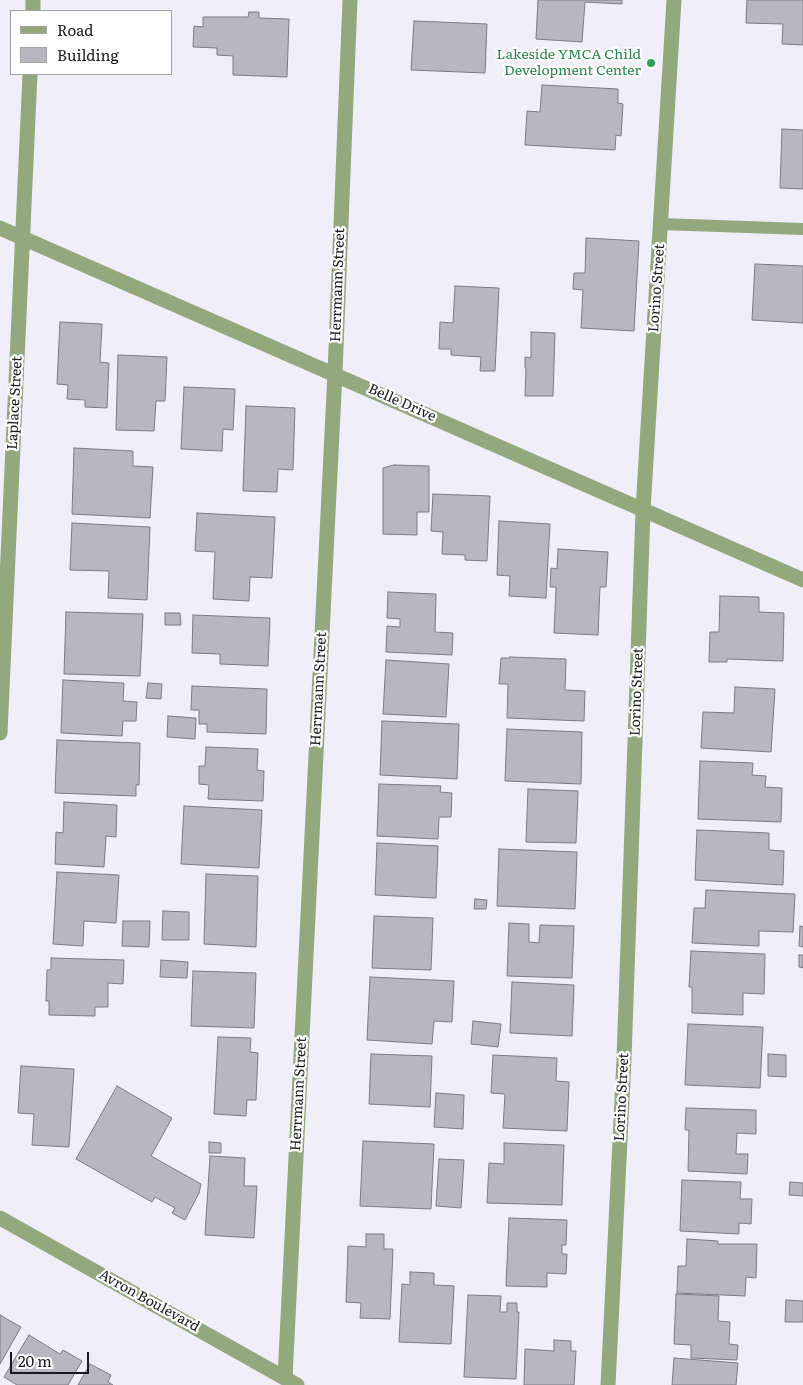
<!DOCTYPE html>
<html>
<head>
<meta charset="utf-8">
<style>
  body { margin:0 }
  #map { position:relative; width:803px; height:1385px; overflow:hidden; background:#f0eef9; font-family:Literata,serif }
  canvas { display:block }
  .legend { position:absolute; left:10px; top:10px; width:162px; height:65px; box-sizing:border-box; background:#fff; border:1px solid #a3a3a4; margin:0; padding:6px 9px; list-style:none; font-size:15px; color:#19181c }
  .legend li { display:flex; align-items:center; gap:10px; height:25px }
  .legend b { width:25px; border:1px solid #a3a3a4 }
  .scale { position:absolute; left:10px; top:1352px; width:79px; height:22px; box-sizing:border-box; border:2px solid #19181c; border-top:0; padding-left:6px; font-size:15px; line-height:18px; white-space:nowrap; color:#19181c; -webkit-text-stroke:4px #fff; paint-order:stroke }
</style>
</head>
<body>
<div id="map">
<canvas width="803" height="1385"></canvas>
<ul class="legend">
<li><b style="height:6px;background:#94a87e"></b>Road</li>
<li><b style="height:14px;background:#b8b6c1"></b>Building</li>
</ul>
<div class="scale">20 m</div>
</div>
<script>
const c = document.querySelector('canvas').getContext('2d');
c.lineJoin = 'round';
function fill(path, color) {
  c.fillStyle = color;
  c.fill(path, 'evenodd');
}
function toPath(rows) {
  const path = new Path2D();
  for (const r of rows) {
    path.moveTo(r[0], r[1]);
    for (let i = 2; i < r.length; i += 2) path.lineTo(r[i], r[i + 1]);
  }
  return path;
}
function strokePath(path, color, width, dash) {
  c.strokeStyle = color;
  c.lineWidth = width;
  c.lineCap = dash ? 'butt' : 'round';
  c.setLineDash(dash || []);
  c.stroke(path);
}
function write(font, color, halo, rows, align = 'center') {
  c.font = font + ' Literata,serif';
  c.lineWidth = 4.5;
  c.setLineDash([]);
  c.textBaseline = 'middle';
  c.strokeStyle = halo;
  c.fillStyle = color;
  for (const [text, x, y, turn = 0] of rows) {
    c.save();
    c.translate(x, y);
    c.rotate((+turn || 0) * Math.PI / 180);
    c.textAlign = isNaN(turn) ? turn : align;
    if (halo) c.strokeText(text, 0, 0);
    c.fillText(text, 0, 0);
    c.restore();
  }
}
const building = toPath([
  [538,0,622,0,622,4,585,2,582,42,536,39,538,0],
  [747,0,803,0,803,45,782,44,783,24,746,23,747,0],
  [249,12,259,12,259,18,289,19,287,77,233,75,233,56,217,55,217,48,193,47,194,26,203,27,203,17,248,17,249,12],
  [414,21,487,24,485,73,411,70,414,21],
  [542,85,618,89,618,103,623,104,621,136,616,135,615,150,525,145,527,111,540,112,542,85],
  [782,129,803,130,803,189,780,188,782,129],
  [586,238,639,241,634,331,581,328,583,290,573,289,574,273,585,273,586,238],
  [755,264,803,266,803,323,752,320,755,264],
  [455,286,499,288,495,371,480,371,481,357,451,355,451,349,439,349,440,322,453,323,455,286],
  [60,322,102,324,100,362,109,363,107,408,85,407,85,400,67,399,68,385,57,384,60,322],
  [531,332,555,333,553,396,525,396,526,368,525,368,525,357,531,358,531,332],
  [118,355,167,357,165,401,156,401,154,431,116,430,118,355],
  [184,387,235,389,233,430,223,429,222,451,181,449,184,387],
  [246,406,295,408,293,470,278,469,277,492,243,491,246,406],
  [74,448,133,451,133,466,153,467,150,518,72,514,74,448],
  [394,465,429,466,429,512,417,512,417,535,383,534,383,468,394,465],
  [433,494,490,496,487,561,465,560,465,555,442,554,443,532,431,531,433,494],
  [197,513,275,517,272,578,250,577,249,601,213,599,215,552,195,551,197,513],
  [499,521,550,524,546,598,509,596,510,576,497,575,499,521],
  [72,523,150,527,147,600,108,598,109,571,70,570,72,523],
  [558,549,608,552,606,587,600,587,598,635,554,633,556,587,550,587,551,568,557,569,558,549],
  [388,592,436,594,435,632,453,633,452,655,386,652,387,626,400,627,400,619,387,618,388,592],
  [720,596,759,597,759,612,784,613,783,661,727,659,727,662,709,662,710,632,719,632,720,596],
  [66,612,143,614,140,676,64,674,66,612],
  [165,613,180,613,181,625,165,625,165,613],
  [193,615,270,618,268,666,220,664,220,654,192,653,193,615],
  [510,657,566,659,565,690,585,691,584,721,507,718,508,684,499,684,501,658,510,658,510,657],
  [386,660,449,664,446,717,383,714,386,660],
  [63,680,124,683,123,701,137,702,136,721,123,721,122,736,61,733,63,680],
  [148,683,162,684,161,699,146,698,148,683],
  [192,686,267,689,266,734,207,732,207,724,199,724,199,710,191,710,192,686],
  [735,687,775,689,771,752,701,748,703,712,734,713,735,687],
  [168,716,196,718,195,739,167,737,168,716],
  [382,721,459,724,457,779,380,775,382,721],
  [507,729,582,732,581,784,505,781,507,729],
  [57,740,140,743,139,785,136,785,136,796,55,793,57,740],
  [206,747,258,749,257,770,264,771,263,801,208,799,209,785,199,784,199,766,205,766,206,747],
  [700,761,753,763,752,775,766,776,765,787,782,788,781,822,698,819,700,761],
  [379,784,441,786,440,792,452,793,451,817,439,817,438,839,377,836,379,784],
  [528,789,578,791,576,843,526,842,528,789],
  [64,802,117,805,116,837,106,836,104,867,55,864,56,832,63,833,64,802],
  [184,806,262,810,259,868,181,864,184,806],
  [697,830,769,833,769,850,784,851,783,885,695,880,697,830],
  [377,843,438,846,436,898,375,895,377,843],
  [499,849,577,852,575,909,497,906,499,849],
  [57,872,119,875,116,923,84,921,83,946,53,944,57,872],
  [206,874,258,876,256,947,204,944,206,874],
  [706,890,795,894,793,932,759,931,759,946,692,943,694,908,705,908,706,890],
  [475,899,487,900,486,909,474,909,475,899],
  [163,911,189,912,189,940,162,940,163,911],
  [374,916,433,918,431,970,372,968,374,916],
  [123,921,150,921,149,947,122,946,123,921],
  [509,923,529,924,529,942,539,943,540,925,574,926,572,978,507,976,509,923],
  [800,926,803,927,803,947,799,946,800,926],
  [691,951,765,954,764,994,743,993,743,1015,692,1013,692,987,689,987,691,951],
  [799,955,803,955,803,968,799,967,799,955],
  [51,958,124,960,123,984,108,983,108,1007,95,1007,95,1016,49,1015,49,1001,46,1001,47,970,51,970,51,958],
  [161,960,188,962,187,978,160,977,161,960],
  [193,971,256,973,254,1028,191,1026,193,971],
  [370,977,454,981,452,1022,434,1021,432,1044,367,1040,370,977],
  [512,982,574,985,572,1036,510,1033,512,982],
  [473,1021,501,1024,498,1047,471,1044,473,1021],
  [688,1024,763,1027,760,1088,685,1085,688,1024],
  [218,1037,251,1038,250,1052,258,1053,256,1100,247,1100,246,1116,214,1114,218,1037],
  [371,1054,432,1056,430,1107,369,1104,371,1054],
  [768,1054,786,1055,786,1077,768,1076,768,1054],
  [493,1055,557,1058,556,1081,569,1082,567,1131,503,1128,505,1094,491,1093,493,1055],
  [21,1066,74,1069,69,1147,32,1145,34,1114,18,1113,21,1066],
  [117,1086,172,1118,151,1156,201,1184,199,1193,185,1220,172,1213,175,1208,155,1197,152,1202,76,1159,117,1086],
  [436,1093,464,1095,463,1129,434,1127,436,1093],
  [686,1108,756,1110,756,1134,737,1133,736,1154,748,1154,747,1174,688,1171,689,1130,685,1130,686,1108],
  [363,1141,434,1144,431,1209,360,1206,363,1141],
  [209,1142,221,1143,221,1153,209,1153,209,1142],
  [504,1143,564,1145,562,1205,487,1203,489,1163,504,1164,504,1143],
  [210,1156,245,1158,244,1186,257,1186,254,1238,205,1235,210,1156],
  [439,1159,464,1160,461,1208,436,1206,439,1159],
  [682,1180,741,1182,740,1199,752,1199,751,1224,739,1223,739,1234,680,1231,682,1180],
  [790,1182,803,1183,803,1196,789,1195,790,1182],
  [509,1218,567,1220,566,1245,562,1245,562,1254,567,1254,566,1274,547,1273,547,1287,506,1286,509,1218],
  [366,1234,384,1234,384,1249,393,1249,390,1319,360,1318,361,1303,346,1302,348,1246,366,1247,366,1234],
  [687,1239,718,1241,718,1244,757,1244,756,1278,746,1277,745,1296,677,1293,678,1266,686,1266,687,1239],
  [410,1272,434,1273,434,1285,454,1286,451,1344,399,1342,402,1284,410,1285,410,1272],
  [676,1294,719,1296,718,1321,730,1322,729,1344,738,1345,737,1360,691,1358,691,1345,674,1344,676,1294],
  [468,1295,501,1296,500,1312,507,1312,507,1303,517,1303,517,1312,519,1312,516,1379,464,1377,468,1295],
  [786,1300,803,1301,803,1322,785,1322,786,1300],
  [0,1315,21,1327,0,1364,0,1315],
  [29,1335,60,1354,63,1350,82,1361,68,1385,17,1385,4,1377,29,1335],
  [554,1340,571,1341,571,1351,576,1351,574,1385,524,1385,525,1349,554,1351,554,1340],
  [674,1358,738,1363,736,1385,672,1385,674,1358],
  [90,1364,111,1375,108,1382,113,1385,78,1385,90,1364]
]);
fill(building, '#b8b6c1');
strokePath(building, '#7c7a84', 1);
strokePath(toPath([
  [661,224,803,229]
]), '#94a87e', 12);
strokePath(toPath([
  [33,11,33,0],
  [0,228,803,580],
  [0,733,30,74],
  [0,1218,297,1385],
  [285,1378,335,373,350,0],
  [608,1385,624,1059,643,510,674,0]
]), '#94a87e', 15);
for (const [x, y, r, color] of [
  [651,63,5,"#2e9e5b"]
]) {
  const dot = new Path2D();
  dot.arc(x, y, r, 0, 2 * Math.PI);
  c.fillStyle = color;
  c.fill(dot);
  strokePath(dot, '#fff', 2);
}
write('14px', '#27864d', '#fff', [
  ["Lakeside YMCA Child",641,55],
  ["Development Center",641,71]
], 'right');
write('14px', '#19181c', '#fff', [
  ["Herrmann Street",338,285,-88],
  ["Lorino Street",657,288,-86],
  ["Laplace Street",15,403,-87],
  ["Belle Drive",402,403,24],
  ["Herrmann Street",319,689,-87],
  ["Lorino Street",637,692,-88],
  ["Herrmann Street",299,1094,-87],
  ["Lorino Street",622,1097,-87],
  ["Avron Boulevard",149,1301,29]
]);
</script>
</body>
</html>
